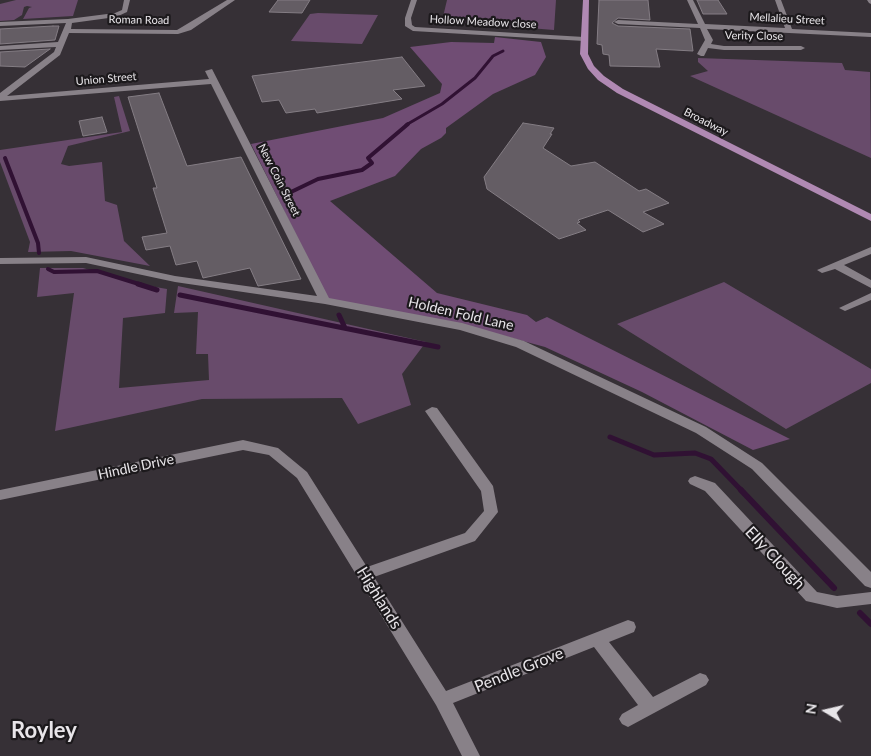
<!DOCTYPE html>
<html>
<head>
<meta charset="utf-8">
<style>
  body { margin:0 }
  #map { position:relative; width:871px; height:756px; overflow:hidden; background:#363036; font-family:Lato,sans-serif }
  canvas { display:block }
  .north { position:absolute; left:801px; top:686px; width:50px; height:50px; -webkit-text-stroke:4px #1c191c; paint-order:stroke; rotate:279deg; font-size:14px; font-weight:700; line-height:20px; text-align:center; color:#e8e5e9 }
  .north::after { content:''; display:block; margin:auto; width:18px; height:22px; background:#e8e5e9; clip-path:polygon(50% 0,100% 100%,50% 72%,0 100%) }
</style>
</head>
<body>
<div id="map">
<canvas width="871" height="756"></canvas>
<div class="north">N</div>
</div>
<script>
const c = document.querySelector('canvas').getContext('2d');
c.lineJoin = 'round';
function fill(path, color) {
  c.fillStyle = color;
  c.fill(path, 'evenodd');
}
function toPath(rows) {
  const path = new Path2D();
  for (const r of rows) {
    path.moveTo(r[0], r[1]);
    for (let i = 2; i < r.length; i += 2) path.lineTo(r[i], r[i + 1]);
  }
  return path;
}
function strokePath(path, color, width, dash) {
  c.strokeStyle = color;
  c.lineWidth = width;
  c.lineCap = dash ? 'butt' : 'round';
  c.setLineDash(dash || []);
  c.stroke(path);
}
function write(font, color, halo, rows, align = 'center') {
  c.font = font + ' Lato,sans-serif';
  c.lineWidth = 4.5;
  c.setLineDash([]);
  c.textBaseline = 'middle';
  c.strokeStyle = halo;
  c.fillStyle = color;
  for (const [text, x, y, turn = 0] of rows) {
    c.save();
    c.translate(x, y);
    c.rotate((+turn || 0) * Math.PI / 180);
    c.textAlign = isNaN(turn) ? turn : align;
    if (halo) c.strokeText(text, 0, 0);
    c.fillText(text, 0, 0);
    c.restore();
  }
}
fill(toPath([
  [16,0,78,0,73,16,23,19,29,8,32,7,27,6,24,7,22,15,14,20,0,21,0,4],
  [447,0,556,0,554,30,442,21],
  [318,13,378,15,362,44,291,41,310,14],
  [698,58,842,63,845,70,870,72,871,158,690,76,708,71,698,62],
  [119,96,130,131,68,146,61,164,69,166,102,162,105,201,117,205,124,241,150,266,71,251,28,252,30,242,0,162,0,150,122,132,114,97],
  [40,268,83,268,138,284,167,289,165,313,123,318,119,388,209,380,208,354,196,354,198,312,174,313,178,286,426,342,402,374,411,405,358,424,342,398,202,399,55,431,74,293,37,297],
  [724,282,871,369,871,383,786,429,617,324]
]), '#684b6b');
fill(toPath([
  [495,37,541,42,546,57,535,75,493,94,446,128,446,133,441,138,421,149,395,176,330,201,437,293,527,315,536,322,547,317,790,439,753,450,642,392,545,347,453,322,328,299,251,144,383,118,440,93,442,84,410,47,451,42,494,43]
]), '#704d74');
strokePath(toPath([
  [406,125,442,104,475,78,493,56,503,51]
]), '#301133', 3);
strokePath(toPath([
  [5,158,38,243,39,253],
  [291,192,318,179,362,170,372,163,368,158,408,124],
  [48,269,54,272,97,271,142,285]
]), '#301133', 4);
strokePath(toPath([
  [138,284,157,290],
  [180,295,438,347],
  [339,315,345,328],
  [610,437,654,455,695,453,711,459,742,491]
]), '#301133', 5);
strokePath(toPath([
  [741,490,834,588],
  [860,613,871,624]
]), '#301133', 6);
const building = toPath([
  [278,0,310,0,302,13,269,12,278,0],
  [599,0,648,0,650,20,618,18,612,23,618,26,690,29,693,51,656,49,660,67,610,66,609,55,603,54,602,45,597,44,599,0],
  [697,0,718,0,727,14,703,14,697,0],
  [53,26,59,26,55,40,0,44,0,29,53,26],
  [50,49,25,67,0,66,0,52,50,49],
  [402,57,425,86,393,90,402,99,317,113,315,109,286,113,279,100,262,102,252,76,402,57],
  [159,93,187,166,241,157,301,279,258,286,250,268,203,278,197,261,176,265,170,246,146,250,142,237,167,233,153,188,157,188,128,97,159,93],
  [102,117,107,132,83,136,79,121,102,117],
  [523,123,554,128,550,134,552,134,543,148,571,166,595,162,639,191,646,189,669,203,643,212,664,224,643,232,608,210,578,220,580,222,577,223,586,230,559,239,487,189,484,177,523,123]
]);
fill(building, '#645d64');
strokePath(building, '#847d84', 1);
fill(toPath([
  [124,0,130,0,127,12,116,17,72,23,71,29,177,30,227,0,235,0,191,30,178,34,69,33,60,55,7,96,209,79,205,71,212,69,329,298,462,323,524,341,706,427,762,463,871,572,871,588,865,586,752,469,696,433,516,347,460,330,325,304,175,282,86,263,0,264,0,258,86,257,175,276,317,296,211,84,0,101,0,93,54,52,56,47,0,50,0,46,58,42,66,23,0,26,0,22,68,19,115,13,122,10,124,0],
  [411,0,417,0,411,18,412,25,415,27,584,37,588,39,584,41,413,31,405,26,405,18,411,0],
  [687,0,693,0,705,24,785,28,775,0,781,0,792,29,871,33,871,37,707,29,713,40,711,44,724,46,801,46,805,48,801,50,724,50,708,48,704,56,701,56,697,54,705,40,700,28,618,24,614,22,618,20,698,24,687,0],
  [867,0,871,0,871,4,869,3,867,0],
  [871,247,871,254,844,265,871,280,871,288,835,269,822,273,817,270,871,247],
  [871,293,871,300,845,311,839,308,871,293],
  [432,407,437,408,493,486,498,512,475,541,374,577,446,691,628,620,634,622,636,627,634,632,609,642,653,697,700,673,706,675,709,680,706,685,628,727,622,724,619,719,622,714,638,705,594,647,453,703,480,756,462,756,436,705,297,478,269,455,243,450,0,500,0,490,243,440,278,448,307,472,367,567,465,533,484,511,481,491,425,411,432,407],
  [695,476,715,483,817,592,837,596,871,592,871,604,837,608,806,601,705,491,690,484,688,481,690,478,695,476]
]), '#888188');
fill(toPath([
  [583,0,589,0,588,54,594,66,604,76,623,89,871,214,871,221,617,93,598,80,588,69,580,54,583,0]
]), '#b089b3');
write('11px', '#e8e5e9', '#1c191c', [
  ["Mellalieu Street",787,19,3],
  ["Roman Road",139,20,1],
  ["Hollow Meadow close",483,22,3],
  ["Verity Close",754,36,1],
  ["Union Street",106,79,-5],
  ["Broadway",706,122,27],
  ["New Coin Street",279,180,63]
]);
write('14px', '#e8e5e9', '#1c191c', [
  ["Holden Fold Lane",461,314,13],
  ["Hindle Drive",136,467,-12]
]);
write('16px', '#e8e5e9', '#1c191c', [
  ["Elly Clough",775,558,47],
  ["Highlands",379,598,58],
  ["Pendle Grove",519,670,-22]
]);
write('bold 22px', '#e8e5e9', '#1c191c', [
  ["Royley",44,731]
]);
</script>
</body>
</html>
